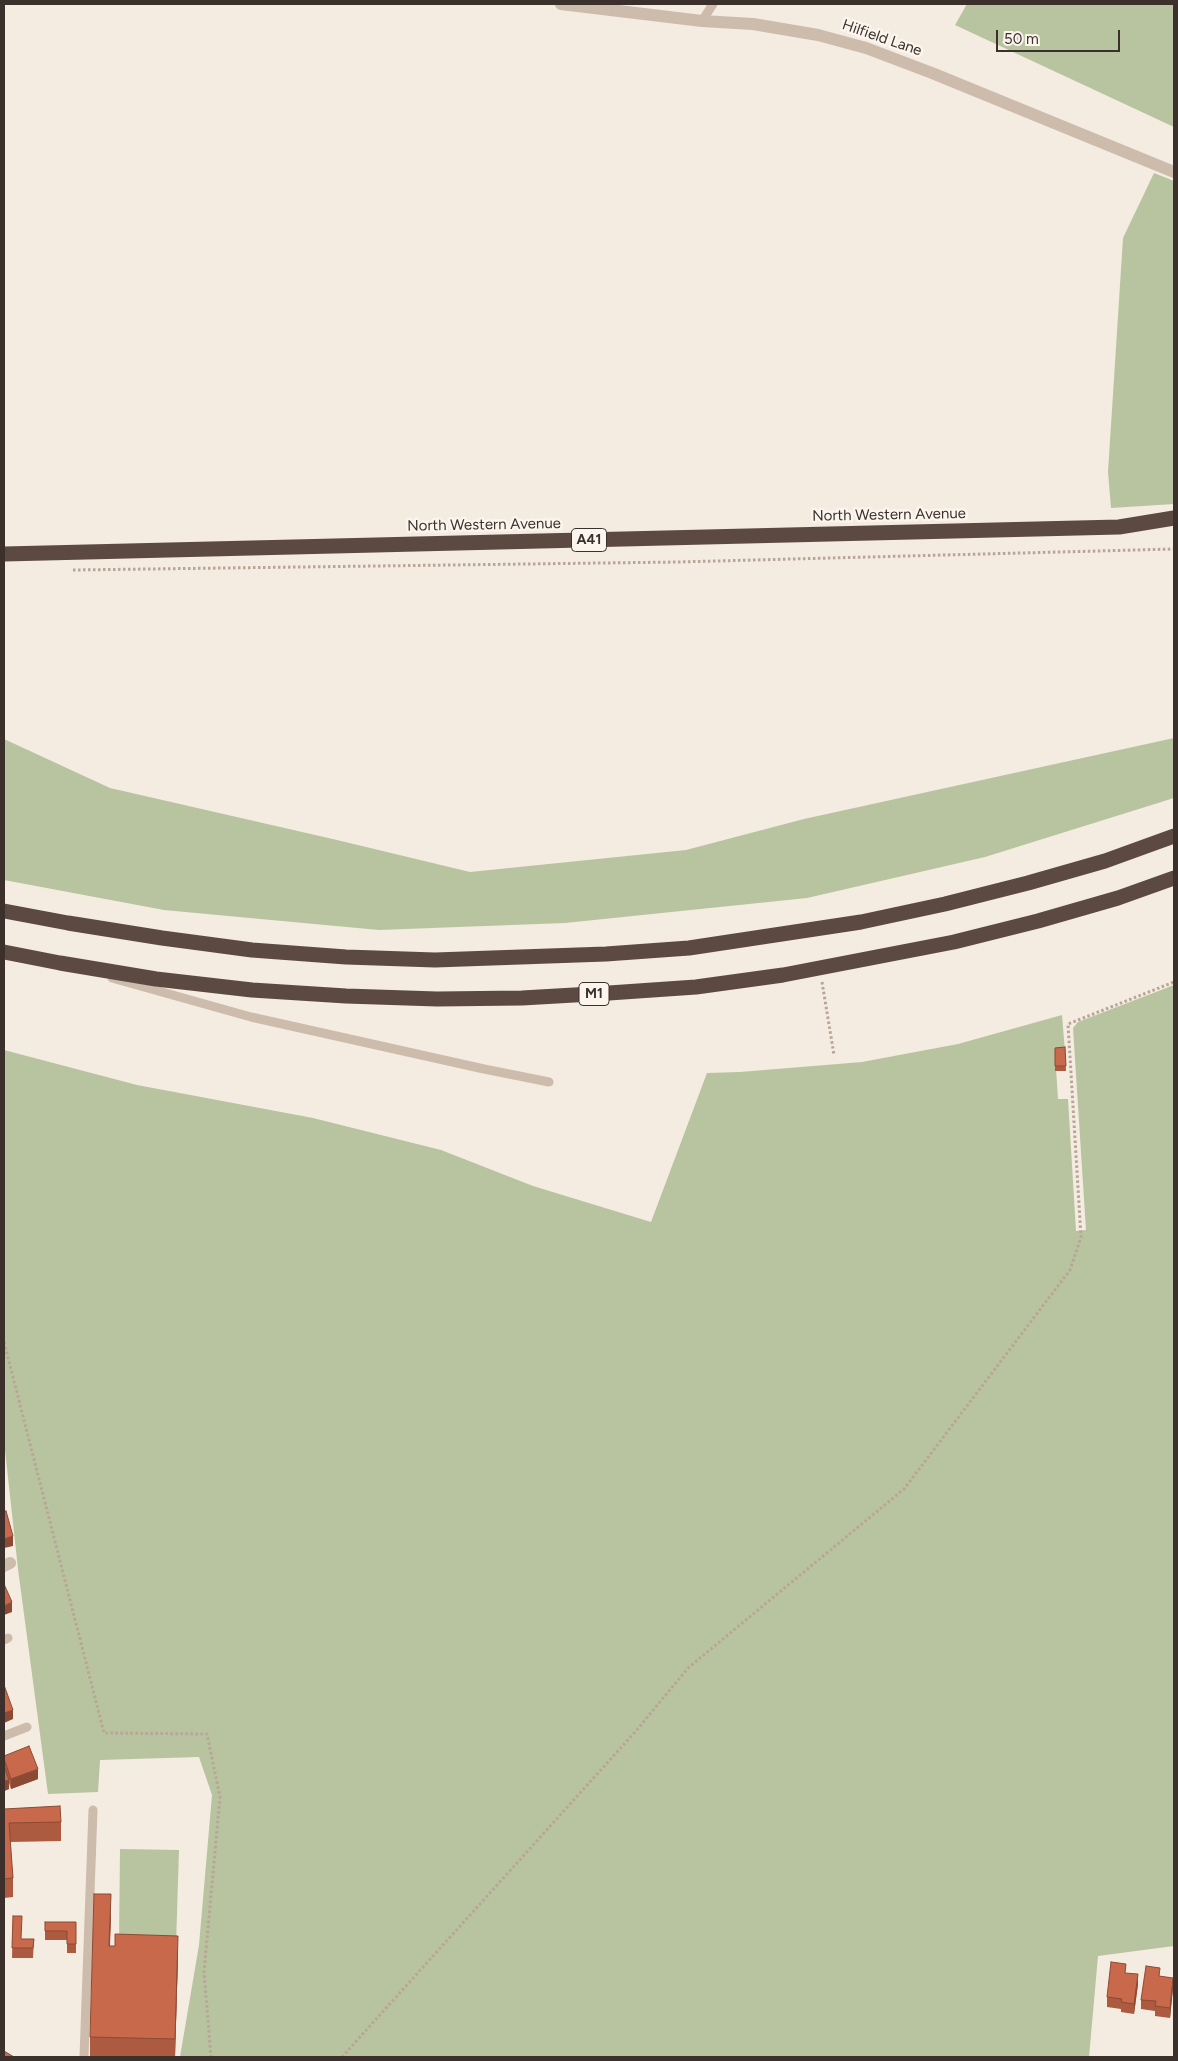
<!DOCTYPE html>
<html>
<head>
<meta charset="utf-8">
<style>
  body { margin:0 }
  #map { position:relative; width:1178px; height:2061px; overflow:hidden; background:#f4ebe1; font-family:Figtree,sans-serif }
  canvas { display:block }
  .frame { position:absolute; inset:0; border:5px solid #3b302b; pointer-events:none }
  .scale { position:absolute; left:996px; top:30px; width:124px; height:22px; box-sizing:border-box; border:2px solid #3b302b; border-top:0; padding-left:6px; font-size:15px; line-height:18px; white-space:nowrap; color:#3b302b; -webkit-text-stroke:4px #fbf5ee; paint-order:stroke }
</style>
</head>
<body>
<div id="map">
<canvas width="1178" height="2061"></canvas>
<div class="frame"></div>
<div class="scale">50 m</div>
</div>
<script>
const c = document.querySelector('canvas').getContext('2d');
c.lineJoin = 'round';
function fill(path, color) {
  c.fillStyle = color;
  c.fill(path, 'evenodd');
}
function toPath(rows) {
  const path = new Path2D();
  for (const r of rows) {
    path.moveTo(r[0], r[1]);
    for (let i = 2; i < r.length; i += 2) path.lineTo(r[i], r[i + 1]);
  }
  return path;
}
function strokePath(path, color, width, dash) {
  c.strokeStyle = color;
  c.lineWidth = width;
  c.lineCap = dash ? 'butt' : 'round';
  c.setLineDash(dash || []);
  c.stroke(path);
}
function write(font, color, halo, rows, align = 'center') {
  c.font = font + ' Figtree,sans-serif';
  c.lineWidth = 5;
  c.setLineDash([]);
  c.textBaseline = 'middle';
  c.strokeStyle = halo;
  c.fillStyle = color;
  for (const [text, x, y, turn = 0] of rows) {
    c.save();
    c.translate(x, y);
    c.rotate((+turn || 0) * Math.PI / 180);
    c.textAlign = isNaN(turn) ? turn : align;
    if (halo) c.strokeText(text, 0, 0);
    c.fillText(text, 0, 0);
    c.restore();
  }
}
fill(toPath([
  [967,4,1174,4,1174,127,955,25],
  [1154,173,1174,181,1174,504,1111,508,1108,472,1123,238],
  [1174,738,1174,798,985,857,807,898,565,923,379,930,164,910,4,880,4,739,110,788,337,840,470,872,686,850,804,819],
  [1174,985,1174,1946,1098,1956,1089,2057,180,2057,199,1945,212,1795,199,1757,100,1760,98,1792,48,1794,18,1569,4,1441,4,1050,137,1085,313,1118,441,1150,533,1186,651,1222,707,1073,740,1072,862,1062,958,1044,1062,1015,1065,1052,1055,1053,1058,1099,1068,1099,1076,1231,1086,1230,1073,1028,1078,1022],
  [120,1849,179,1850,176,1945,119,1944]
]), '#b8c4a0');
strokePath(toPath([
  [73,570,678,562,1174,549],
  [822,982,834,1055],
  [4,1342,104,1733,207,1734,220,1797,204,1972,211,2057],
  [342,2057,635,1732,688,1668,904,1489,1070,1270,1081,1237,1068,1024,1174,982]
]), '#b9a596', 3, [2.5, 2.5]);
strokePath(toPath([
  [702,21,713,4],
  [112,978,251,1017,484,1069,549,1082],
  [4,1640,8,1638],
  [4,1736,27,1727],
  [84,2057,93,1810]
]), '#cdbbac', 9);
strokePath(toPath([
  [561,4,702,21,753,24,818,35,866,48,932,73,1174,172],
  [4,1566,10,1563]
]), '#cdbbac', 12);
strokePath(toPath([
  [4,554,1119,527,1174,518],
  [4,911,68,923,162,938,252,950,346,957,435,960,606,954,689,948,861,922,945,904,1028,883,1105,861,1174,836],
  [4,952,60,963,156,979,252,990,346,996,437,999,522,998,609,993,696,987,783,975,954,942,1038,921,1118,898,1174,878]
]), '#5c4a42', 15);
fill(toPath([
  [1065,1047,1066,1071,1055,1071,1055,1048],
  [4,1756,38,1779,11,1789,9,1783,9,1789,4,1791],
  [4,1809,61,1822,61,1841,10,1842,13,1878,13,1897,4,1898],
  [111,1913,110,1946,178,1955,175,2057,90,2056,90,2037],
  [13,1916,21,1939,34,1939,33,1958,12,1958],
  [45,1922,76,1922,76,1953,67,1953,67,1940,45,1940],
  [1126,1973,1138,1984,1134,2014,1121,2012,1121,2009,1107,2007,1107,1997],
  [1160,1976,1173,1988,1170,2018,1155,2016,1155,2011,1141,2009,1141,2000]
]), '#ac5a40');
fill(toPath([
  [13,1536,13,1546,4,1548,4,1539],
  [12,1602,12,1612,4,1615,4,1606],
  [13,1710,13,1719,4,1723,4,1713],
  [38,1769,38,1779,11,1789,11,1779],
  [9,1780,9,1789,4,1791,4,1781],
  [111,1894,111,1913,109,1965,109,1946],
  [178,1936,178,1955,175,2057,175,2039],
  [1138,1974,1138,1984,1134,2014,1134,2004],
  [1173,1978,1173,1988,1170,2018,1170,2008]
]), '#8c4a34');
const building = toPath([
  [1065,1047,1066,1066,1055,1066,1055,1048,1065,1047],
  [6,1511,13,1536,4,1539,4,1512,6,1511],
  [4,1584,12,1602,4,1606,4,1584],
  [4,1685,13,1710,4,1713,4,1685],
  [29,1746,38,1769,11,1779,4,1759,4,1756,29,1746],
  [4,1766,9,1780,4,1781,4,1766],
  [60,1806,61,1822,9,1823,13,1878,4,1879,4,1809,60,1806],
  [94,1894,111,1894,109,1946,115,1946,115,1934,178,1936,175,2039,90,2037,94,1894],
  [13,1916,22,1916,21,1939,34,1939,33,1948,12,1948,13,1916],
  [45,1922,76,1922,76,1944,67,1944,67,1931,45,1931,45,1922],
  [1111,1962,1126,1964,1125,1973,1138,1974,1134,2004,1121,2002,1122,1999,1107,1997,1111,1962],
  [1146,1966,1160,1968,1159,1976,1173,1978,1170,2008,1155,2006,1156,2001,1141,2000,1146,1966],
  [4,2051,14,2057,4,2057,4,2051]
]);
fill(building, '#c8694b');
strokePath(building, '#8c4a34', 1);
for (const [x, y, w] of [
  [589,540,35],
  [594,994,30]
]) {
  const box = new Path2D();
  box.roundRect(x - w / 2, y - 11.5, w, 23, 4);
  c.fillStyle = '#fbf5ee';
  c.fill(box);
  strokePath(box, '#3b302b', 1);
}
write('bold 14px', '#3b302b', null, [
  ["A41",589,540],
  ["M1",594,994]
]);
write('15px', '#3b302b', '#fbf5ee', [
  ["Hilfield Lane",882,38,19],
  ["North Western Avenue",889,515,-1],
  ["North Western Avenue",484,525,-1]
]);
</script>
</body>
</html>
